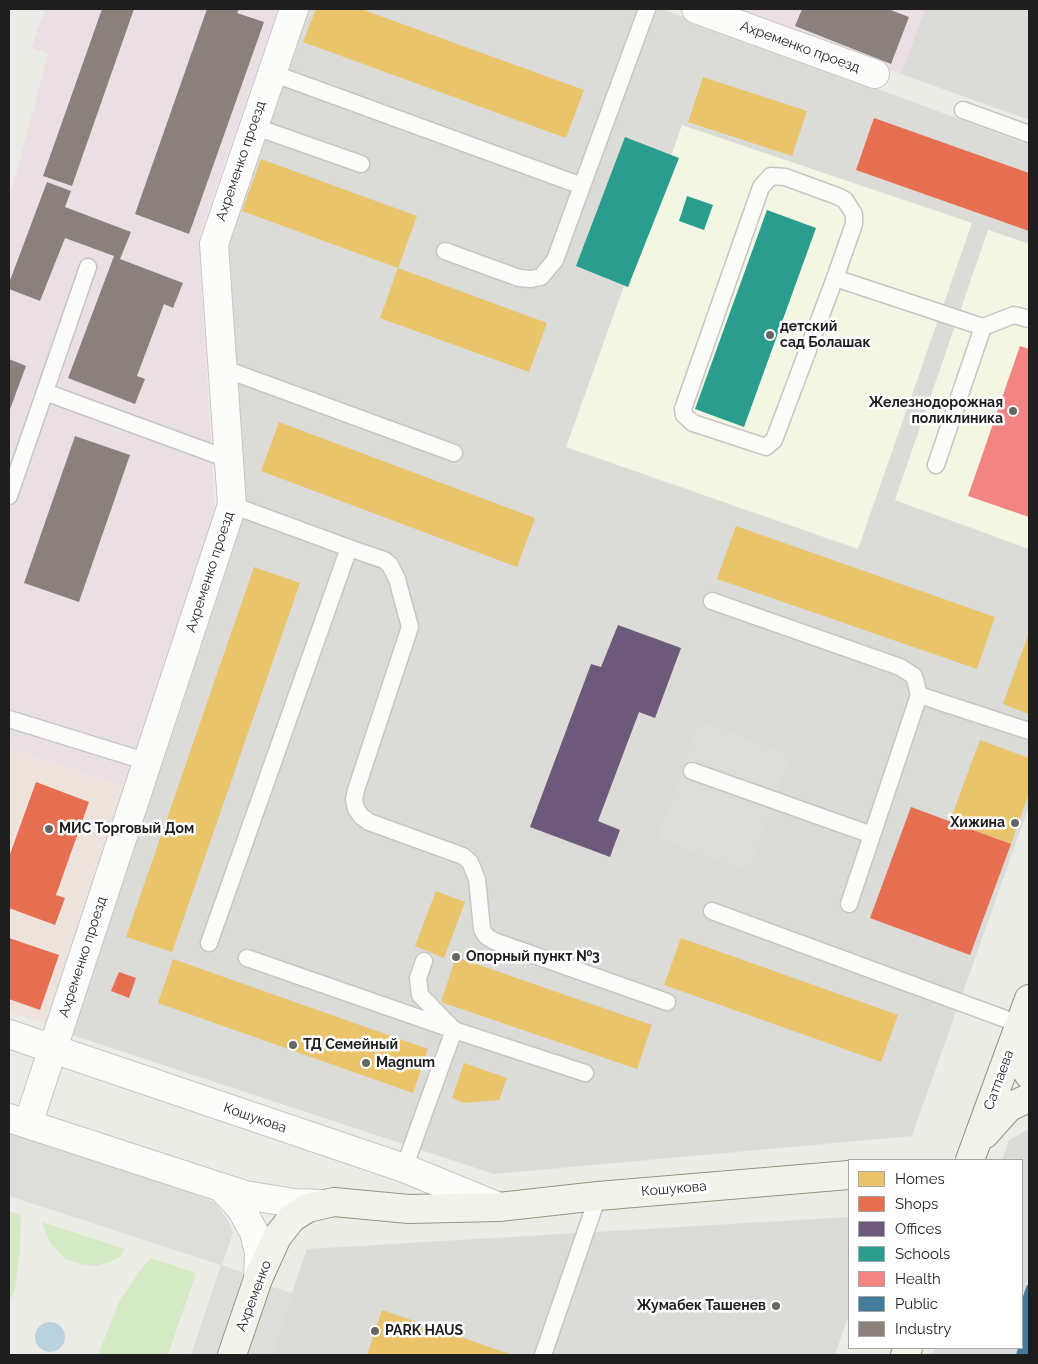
<!DOCTYPE html>
<html>
<head>
<meta charset="utf-8">
<style>
  body { margin:0 }
  #map { position:relative; width:1038px; height:1364px; overflow:hidden; background:#ecece7; font-family:Raleway,sans-serif }
  canvas { display:block }
  .frame { position:absolute; inset:0; border:10px solid #1e1e1e; pointer-events:none }
  .legend { position:absolute; left:848px; top:1159px; width:175px; height:190px; box-sizing:border-box; background:#fff; border:1px solid #a5a5a5; margin:0; padding:6px 9px; list-style:none; font-size:15px; color:#1e1e1e }
  .legend li { display:flex; align-items:center; gap:10px; height:25px }
  .legend b { width:25px; border:1px solid #a5a5a5 }
</style>
</head>
<body>
<div id="map">
<canvas width="1038" height="1364"></canvas>
<div class="frame"></div>
<ul class="legend">
<li><b style="height:14px;background:#e9c46a"></b>Homes</li>
<li><b style="height:14px;background:#e76f51"></b>Shops</li>
<li><b style="height:14px;background:#6d597a"></b>Offices</li>
<li><b style="height:14px;background:#2a9d8f"></b>Schools</li>
<li><b style="height:14px;background:#f28482"></b>Health</li>
<li><b style="height:14px;background:#457b9d"></b>Public</li>
<li><b style="height:14px;background:#8a817c"></b>Industry</li>
</ul>
</div>
<script>
const c = document.querySelector('canvas').getContext('2d');
c.lineJoin = 'round';
function fill(path, color) {
  c.fillStyle = color;
  c.fill(path, 'evenodd');
}
function toPath(rows) {
  const path = new Path2D();
  for (const r of rows) {
    if (r.length === 3) {
      path.moveTo(r[0] + r[2], r[1]);
      path.arc(r[0], r[1], r[2], 0, 2 * Math.PI);
      continue;
    }
    path.moveTo(r[0], r[1]);
    for (let i = 2; i < r.length; i += 2) path.lineTo(r[i], r[i + 1]);
  }
  return path;
}
function strokePath(path, color, width, dash) {
  c.strokeStyle = color;
  c.lineWidth = width;
  c.lineCap = dash ? 'butt' : 'round';
  c.setLineDash(dash || []);
  c.stroke(path);
}
function write(font, color, halo, rows, align = 'center') {
  c.font = font + ' Raleway,sans-serif';
  c.lineWidth = 5;
  c.setLineDash([]);
  c.textBaseline = 'middle';
  c.strokeStyle = halo;
  c.fillStyle = color;
  for (const [text, x, y, turn = 0] of rows) {
    c.save();
    c.translate(x, y);
    c.rotate((+turn || 0) * Math.PI / 180);
    c.textAlign = isNaN(turn) ? turn : align;
    if (halo) c.strokeText(text, 0, 0);
    c.fillText(text, 0, 0);
    c.restore();
  }
}
fill(toPath([
  [306,9,662,9,1029,145,1029,244,989,230,895,500,1029,549,1029,806,912,1136,494,1174,72,1035,246,510,224,244],
  [925,9,1029,9,1029,120,901,74],
  [1029,1129,1029,1355,932,1355,935,1348,1022,1348,1022,1160,1002,1160,1009,1140],
  [849,1217,849,1314,835,1355,271,1355,307,1249]
]), '#dbdbd8');
fill(toPath([
  [9,749,125,786,46,1024,9,1012]
]), '#eee2dc');
fill(toPath([
  [45,9,278,9,199,237,215,510,125,786,9,749,9,200,48,54,31,48],
  [723,9,925,9,901,74]
]), '#eae0e4');
fill(toPath([
  [682,125,972,223,858,549,566,447],
  [988,230,1029,244,1029,549,895,500]
]), '#f3f6e2');
fill(toPath([
  [9,1211,21,1215,20,1251,15,1288,9,1303],
  [42,1222,125,1249,120,1257,110,1262,95,1266,80,1264,65,1259,50,1243],
  [151,1258,196,1273,168,1355,98,1355,119,1302,141,1269]
]), '#d3eac5');
fill(toPath([
  [700,721,791,755,748,872,657,838],
  [9,1133,179,1188,216,1203,229,1222,233,1233,222,1265,244,1273,216,1355,191,1355,221,1265,9,1196],
  [270,1286,292,1293,271,1355,246,1355]
]), '#ddddda');
fill(toPath([
  [50,1337,15]
]), '#bad2df');
fill(toPath([
  [316,9,361,9,584,90,566,138,303,42],
  [703,77,807,111,792,156,688,122],
  [261,159,417,216,398,268,547,323,529,372,380,318,398,268,242,211],
  [279,422,535,518,517,567,261,471],
  [736,526,995,617,977,669,717,579],
  [254,567,300,583,172,952,126,937],
  [1029,633,1029,714,1003,704],
  [980,740,1029,758,1029,793,1011,844,950,821],
  [436,891,465,902,444,958,415,946],
  [681,938,898,1015,881,1062,664,985],
  [456,957,652,1025,637,1069,441,1002],
  [173,959,428,1049,413,1093,158,1003],
  [464,1063,507,1078,499,1100,464,1103,452,1098],
  [382,1310,510,1354,509,1355,367,1355]
]), '#e9c46a');
fill(toPath([
  [874,118,1029,173,1029,231,856,170],
  [36,782,89,802,56,895,65,898,55,925,9,908,9,857],
  [911,807,1011,844,970,955,870,918],
  [9,938,59,955,40,1010,9,999],
  [119,972,136,978,129,998,111,991]
]), '#e76f51');
fill(toPath([
  [618,625,681,648,655,718,639,712,598,821,620,830,610,857,530,827,591,664,601,667]
]), '#6d597a');
fill(toPath([
  [625,137,679,158,628,287,576,266],
  [687,196,713,205,704,230,679,221],
  [767,210,816,228,744,427,695,409]
]), '#2a9d8f');
fill(toPath([
  [1020,346,1029,349,1029,517,968,496]
]), '#f28482');
fill(toPath([
  [1027,1285,1029,1285,1029,1355,1016,1355,1018,1348,1022,1348,1022,1299]
]), '#457b9d');
fill(toPath([
  [102,9,134,9,72,186,43,176],
  [207,9,239,9,237,13,264,22,189,234,135,214],
  [802,9,888,9,909,17,891,64,795,26],
  [47,182,71,191,65,207,131,232,120,259,183,283,173,308,164,304,137,376,145,379,135,404,68,378,114,256,65,238,40,301,9,289,9,283],
  [9,359,26,366,9,412],
  [75,436,130,455,79,602,24,583]
]), '#8a817c');
const lane = toPath([
  [272,73,582,186,647,9],
  [963,110,1029,134],
  [253,126,361,164],
  [771,176,785,177,837,196,845,200,854,214,854,224,835,278,774,440,766,447,693,423,684,415,683,409,761,187,771,176],
  [445,251,519,278,531,279,541,277,555,260,582,186],
  [835,278,983,327,1014,315,1029,319],
  [222,368,454,453],
  [45,392,228,459],
  [936,465,983,327],
  [9,496,88,267],
  [349,548,384,560,390,565,397,579,410,627,356,790,354,799,356,809,361,816,369,822,463,856,470,862,477,879,482,929,486,936,494,941,667,1002],
  [712,601,900,667,914,676,919,695,849,904],
  [919,695,1029,731],
  [9,719,148,762],
  [692,771,872,835],
  [712,911,1019,1024],
  [209,943,349,548,232,505],
  [247,958,454,1030,404,1168],
  [424,961,418,978,420,995,454,1030,585,1073],
  [543,1355,598,1196]
]);
const street = toPath([
  [696,9,875,74],
  [9,1034,404,1168,499,1207],
  [9,1118,245,1195,294,1203,323,1204],
  [28,1124,232,505,214,244,294,9],
  [221,1187,240,1207,254,1232,259,1253,258,1279]
]);
const secondary = toPath([
  [1019,1033,1019,1058,1029,1075],
  [985,1134,1009,1107,1029,1098],
  [970,1160,1029,999],
  [232,1355,258,1279,277,1237,292,1218,308,1208,334,1202,409,1209,499,1207,598,1196,849,1175],
  [905,1355,908,1348]
]);
strokePath(lane, '#c5c5c3', 19);
strokePath(street, '#c5c5c3', 30);
strokePath(secondary, '#90967f', 30);
strokePath(lane, '#fcfcfb', 16);
strokePath(street, '#fcfcfb', 28);
strokePath(secondary, '#f1f3ea', 28);
for (const [x, y, r, color] of [
  [770,335,5,"#666664"],
  [1013,411,5,"#666664"],
  [1015,823,5,"#666664"],
  [49,829,5,"#666664"],
  [456,957,5,"#666664"],
  [293,1045,5,"#666664"],
  [366,1063,5,"#666664"],
  [776,1306,5,"#666664"],
  [375,1331,5,"#666664"]
]) {
  const dot = new Path2D();
  dot.arc(x, y, r, 0, 2 * Math.PI);
  c.fillStyle = color;
  c.fill(dot);
  strokePath(dot, '#fff', 2);
}
write('14px', '#1e1e1e', '#fff', [
  ["Ахременко проезд",800,47,20],
  ["Ахременко проезд",241,161,-71],
  ["Ахременко проезд",210,572,-72],
  ["Ахременко проезд",83,957,-72],
  ["Сатпаева",999,1080,-70],
  ["Кошукова",255,1118,19],
  ["Кошукова",674,1189,-5],
  ["Ахременко",254,1296,-69]
]);
write('bold 14px', '#1e1e1e', '#fff', [
  ["детский",780,327],
  ["сад Болашак",780,343],
  ["Железнодорожная",1003,403,"right"],
  ["поликлиника",1003,419,"right"],
  ["Хижина",1005,823,"right"],
  ["МИС Торговый Дом",59,829],
  ["Опорный пункт №3",466,957],
  ["ТД Семейный",303,1045],
  ["Magnum",376,1063],
  ["Жумабек Ташенев",766,1306,"right"],
  ["PARK HAUS",385,1331]
], 'left');
</script>
</body>
</html>
